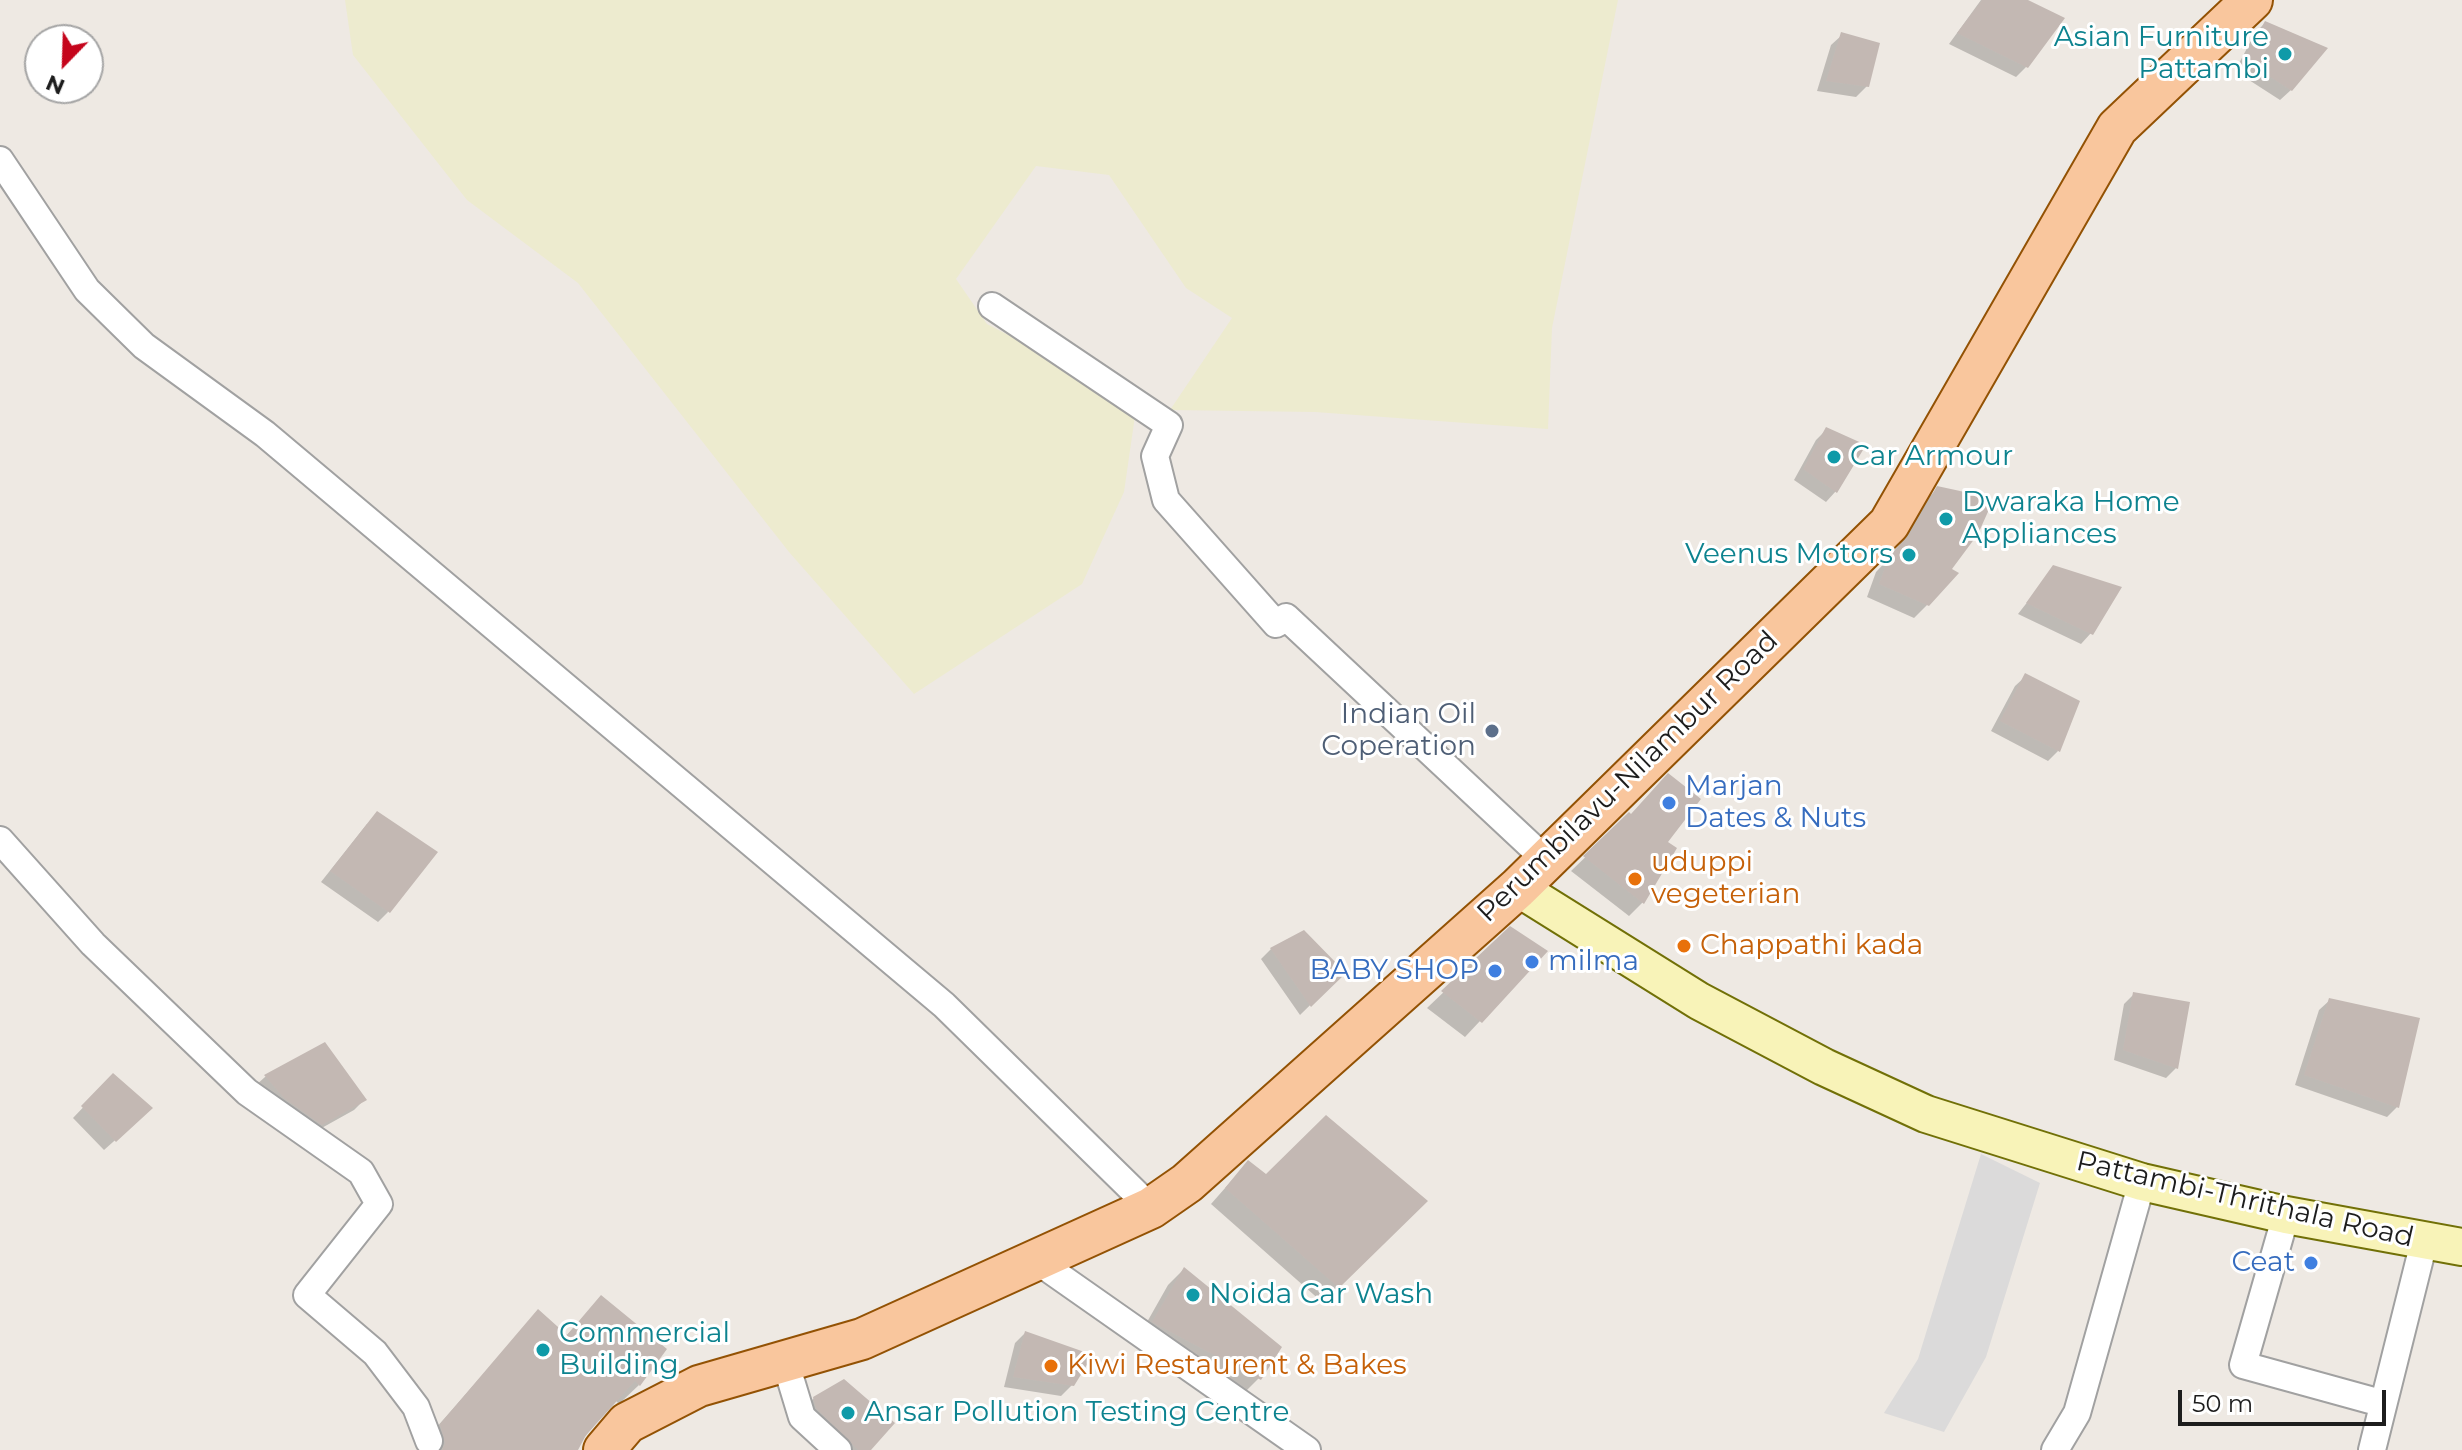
<!DOCTYPE html>
<html>
<head>
<meta charset="utf-8">
<style>
  body { margin:0 }
  #map { position:relative; width:2462px; height:1450px; overflow:hidden; background:#eee9e3; font-family:Montserrat,sans-serif }
  canvas { display:block }
  .north { position:absolute; left:24px; top:24px; width:80px; height:80px; box-sizing:border-box; background:#fff; border:2px solid #a5a5a5; border-radius:50%; rotate:203deg; font-size:22px; font-weight:700; line-height:32px; text-align:center; color:#1d1d1d }
  .north::after { content:''; display:block; margin:auto; width:28px; height:36px; background:#c5051c; clip-path:polygon(50% 0,100% 100%,50% 72%,0 100%) }
  .scale { position:absolute; left:2178px; top:1390px; width:208px; height:36px; box-sizing:border-box; border:4px solid #1d1d1d; border-top:0; padding-left:10px; font-size:24px; line-height:28px; white-space:nowrap; color:#1d1d1d; -webkit-text-stroke:6px #fff; paint-order:stroke }
</style>
</head>
<body>
<div id="map">
<canvas width="2462" height="1450"></canvas>
<div class="north">N</div>
<div class="scale">50 m</div>
</div>
<script>
const c = document.querySelector('canvas').getContext('2d');
c.lineJoin = 'round';
function fill(path, color) {
  c.fillStyle = color;
  c.fill(path, 'evenodd');
}
function toPath(rows) {
  const path = new Path2D();
  for (const r of rows) {
    path.moveTo(r[0], r[1]);
    for (let i = 2; i < r.length; i += 2) path.lineTo(r[i], r[i + 1]);
  }
  return path;
}
function strokePath(path, color, width, dash) {
  c.strokeStyle = color;
  c.lineWidth = width;
  c.lineCap = dash ? 'butt' : 'round';
  c.setLineDash(dash || []);
  c.stroke(path);
}
function write(font, color, halo, rows, align = 'center') {
  c.font = font + ' Montserrat,sans-serif';
  c.lineWidth = 6;
  c.setLineDash([]);
  c.textBaseline = 'middle';
  c.strokeStyle = halo;
  c.fillStyle = color;
  for (const [text, x, y, turn = 0] of rows) {
    c.save();
    c.translate(x, y);
    c.rotate((+turn || 0) * Math.PI / 180);
    c.textAlign = isNaN(turn) ? turn : align;
    if (halo) c.strokeText(text, 0, 0);
    c.fillText(text, 0, 0);
    c.restore();
  }
}
fill(toPath([
  [1981,1154,2040,1183,1986,1357,1944,1432,1884,1413,1918,1359]
]), '#dbdada');
fill(toPath([
  [345,0,1618,0,1552,328,1548,429,1315,412,1170,410,1232,318,1186,288,1109,175,1036,166,956,279,987,324,1137,402,1124,492,1082,584,914,694,789,552,578,283,467,200,353,55]
]), '#edebcf');
fill(toPath([
  [1981,0,2024,0,2026,67,2016,77,1949,44],
  [2265,23,2291,90,2280,100,2235,71,2255,33],
  [1842,35,1867,86,1856,97,1817,91,1831,45],
  [1826,430,1836,491,1826,502,1794,480,1816,440],
  [1938,488,1949,569,1928,604,1914,618,1867,597,1876,572,1896,551,1924,502],
  [2054,568,2091,633,2081,644,2018,614],
  [2026,676,2058,751,2048,761,1991,731,2015,686],
  [1629,815,1665,843,1643,902,1629,916,1571,871],
  [367,824,388,912,378,922,321,882],
  [1510,929,1480,1021,1465,1037,1427,1008],
  [1271,949,1343,973,1300,1015,1261,959],
  [2134,994,2176,1068,2166,1078,2114,1060,2124,1004],
  [2330,1000,2397,1107,2387,1117,2295,1085,2319,1010],
  [324,1045,364,1100,354,1110,311,1134,255,1086,265,1077],
  [113,1076,140,1118,104,1150,73,1118],
  [1248,1162,1266,1177,1425,1201,1322,1302,1211,1204],
  [1184,1269,1259,1378,1243,1394,1138,1338,1168,1285],
  [601,1298,639,1385,619,1404,615,1400,574,1450,422,1450,421,1445,538,1312,565,1337],
  [1025,1333,1072,1385,1061,1396,1004,1387,1015,1343],
  [814,1398,868,1450,839,1450,803,1409]
]), '#0003');
fill(toPath([
  [1982,0,2028,0,2065,18,2028,68,1957,33],
  [2265,21,2328,48,2292,91,2244,60],
  [1841,32,1880,43,1869,87,1826,81],
  [1826,427,1866,445,1837,493,1803,469],
  [1937,486,1974,494,1991,505,1978,534,1952,569,1959,573,1929,606,1879,584,1889,556,1909,535],
  [2053,565,2122,587,2093,635,2026,603],
  [2025,673,2080,701,2060,752,2000,721],
  [1668,773,1701,799,1668,842,1677,848,1644,904,1583,856,1629,812,1631,814],
  [377,811,438,852,390,913,330,871],
  [1510,926,1548,951,1482,1023,1441,991],
  [1304,930,1346,973,1311,1007,1270,948],
  [2133,992,2190,1002,2178,1069,2123,1050],
  [2329,998,2420,1018,2399,1108,2304,1075],
  [325,1042,367,1100,322,1125,284,1098,264,1075],
  [113,1073,153,1108,116,1142,81,1106],
  [1326,1115,1428,1201,1339,1288,1225,1188,1248,1160,1266,1174],
  [1184,1267,1282,1347,1261,1380,1152,1322],
  [601,1295,667,1349,640,1386,635,1381,586,1435,578,1450,442,1450,445,1443,440,1424,538,1309,567,1335],
  [1025,1331,1093,1355,1074,1386,1013,1377],
  [844,1379,895,1423,871,1450,858,1450,816,1408,813,1397]
]), '#c3b8b3');
const minor = toPath([
  [0,160,87,290,144,346,265,434,944,1005,1151,1208],
  [992,306,1169,425,1155,456,1166,500,1276,624,1286,617,1546,860],
  [0,840,93,944,247,1092,361,1172,379,1204,307,1295,375,1353,416,1407,429,1441],
  [2286,1215,2243,1365,2381,1403],
  [1036,1260,1307,1450],
  [785,1361,802,1417,838,1450],
  [2055,1450,2077,1413,2142,1182],
  [2372,1450,2424,1242]
]);
const secondary = toPath([
  [1518,888,1699,1001,1824,1067,1926,1114,2142,1182,2286,1215,2462,1247]
]);
const primary = toPath([
  [604,1450,627,1423,699,1386,862,1339,1151,1208,1187,1183,1518,888,1889,524,2117,128,2252,0]
]);
strokePath(minor, '#a1a1a1', 30);
strokePath(secondary, '#717007', 40);
strokePath(primary, '#935204', 44);
strokePath(minor, '#fff', 26);
strokePath(secondary, '#f8f3b8', 36);
strokePath(primary, '#f9c69d', 40);
for (const [x, y, r, color] of [
  [2285,54,8,"#0f9aa8"],
  [1834,457,8,"#0f9aa8"],
  [1946,519,8,"#0f9aa8"],
  [1909,555,8,"#0f9aa8"],
  [1492,731,8,"#5c6f8a"],
  [1669,803,8,"#3f7fe0"],
  [1635,879,8,"#e8710a"],
  [1684,946,8,"#e8710a"],
  [1532,962,8,"#3f7fe0"],
  [1495,971,8,"#3f7fe0"],
  [2311,1263,8,"#3f7fe0"],
  [1193,1295,8,"#0f9aa8"],
  [543,1350,8,"#0f9aa8"],
  [1051,1366,8,"#e8710a"],
  [848,1413,8,"#0f9aa8"]
]) {
  const dot = new Path2D();
  dot.arc(x, y, r, 0, 2 * Math.PI);
  c.fillStyle = color;
  c.fill(dot);
  strokePath(dot, '#fff', 3);
}
write('28px', '#0d838f', '#fff', [
  ["Asian Furniture",2269,38,"right"],
  ["Pattambi",2269,70,"right"],
  ["Car Armour",1850,457],
  ["Dwaraka Home",1962,503],
  ["Appliances",1962,535],
  ["Veenus Motors",1893,555,"right"],
  ["Noida Car Wash",1209,1295],
  ["Commercial",559,1334],
  ["Building",559,1366],
  ["Ansar Pollution Testing Centre",864,1413]
], 'left');
write('28px', '#4e5e75', '#fff', [
  ["Indian Oil",1476,715],
  ["Coperation",1476,747]
], 'right');
write('28px', '#1d1d1d', '#fff', [
  ["Perumbilavu-Nilambur Road",1628,777,-44],
  ["Pattambi-Thrithala Road",2245,1200,13]
]);
write('28px', '#366cbe', '#fff', [
  ["Marjan",1685,787],
  ["Dates & Nuts",1685,819],
  ["milma",1548,962],
  ["BABY SHOP",1479,971,"right"],
  ["Ceat",2295,1263,"right"]
], 'left');
write('28px', '#c56008', '#fff', [
  ["uduppi",1651,863],
  ["vegeterian",1651,895],
  ["Chappathi kada",1700,946],
  ["Kiwi Restaurent & Bakes",1067,1366]
], 'left');
</script>
</body>
</html>
